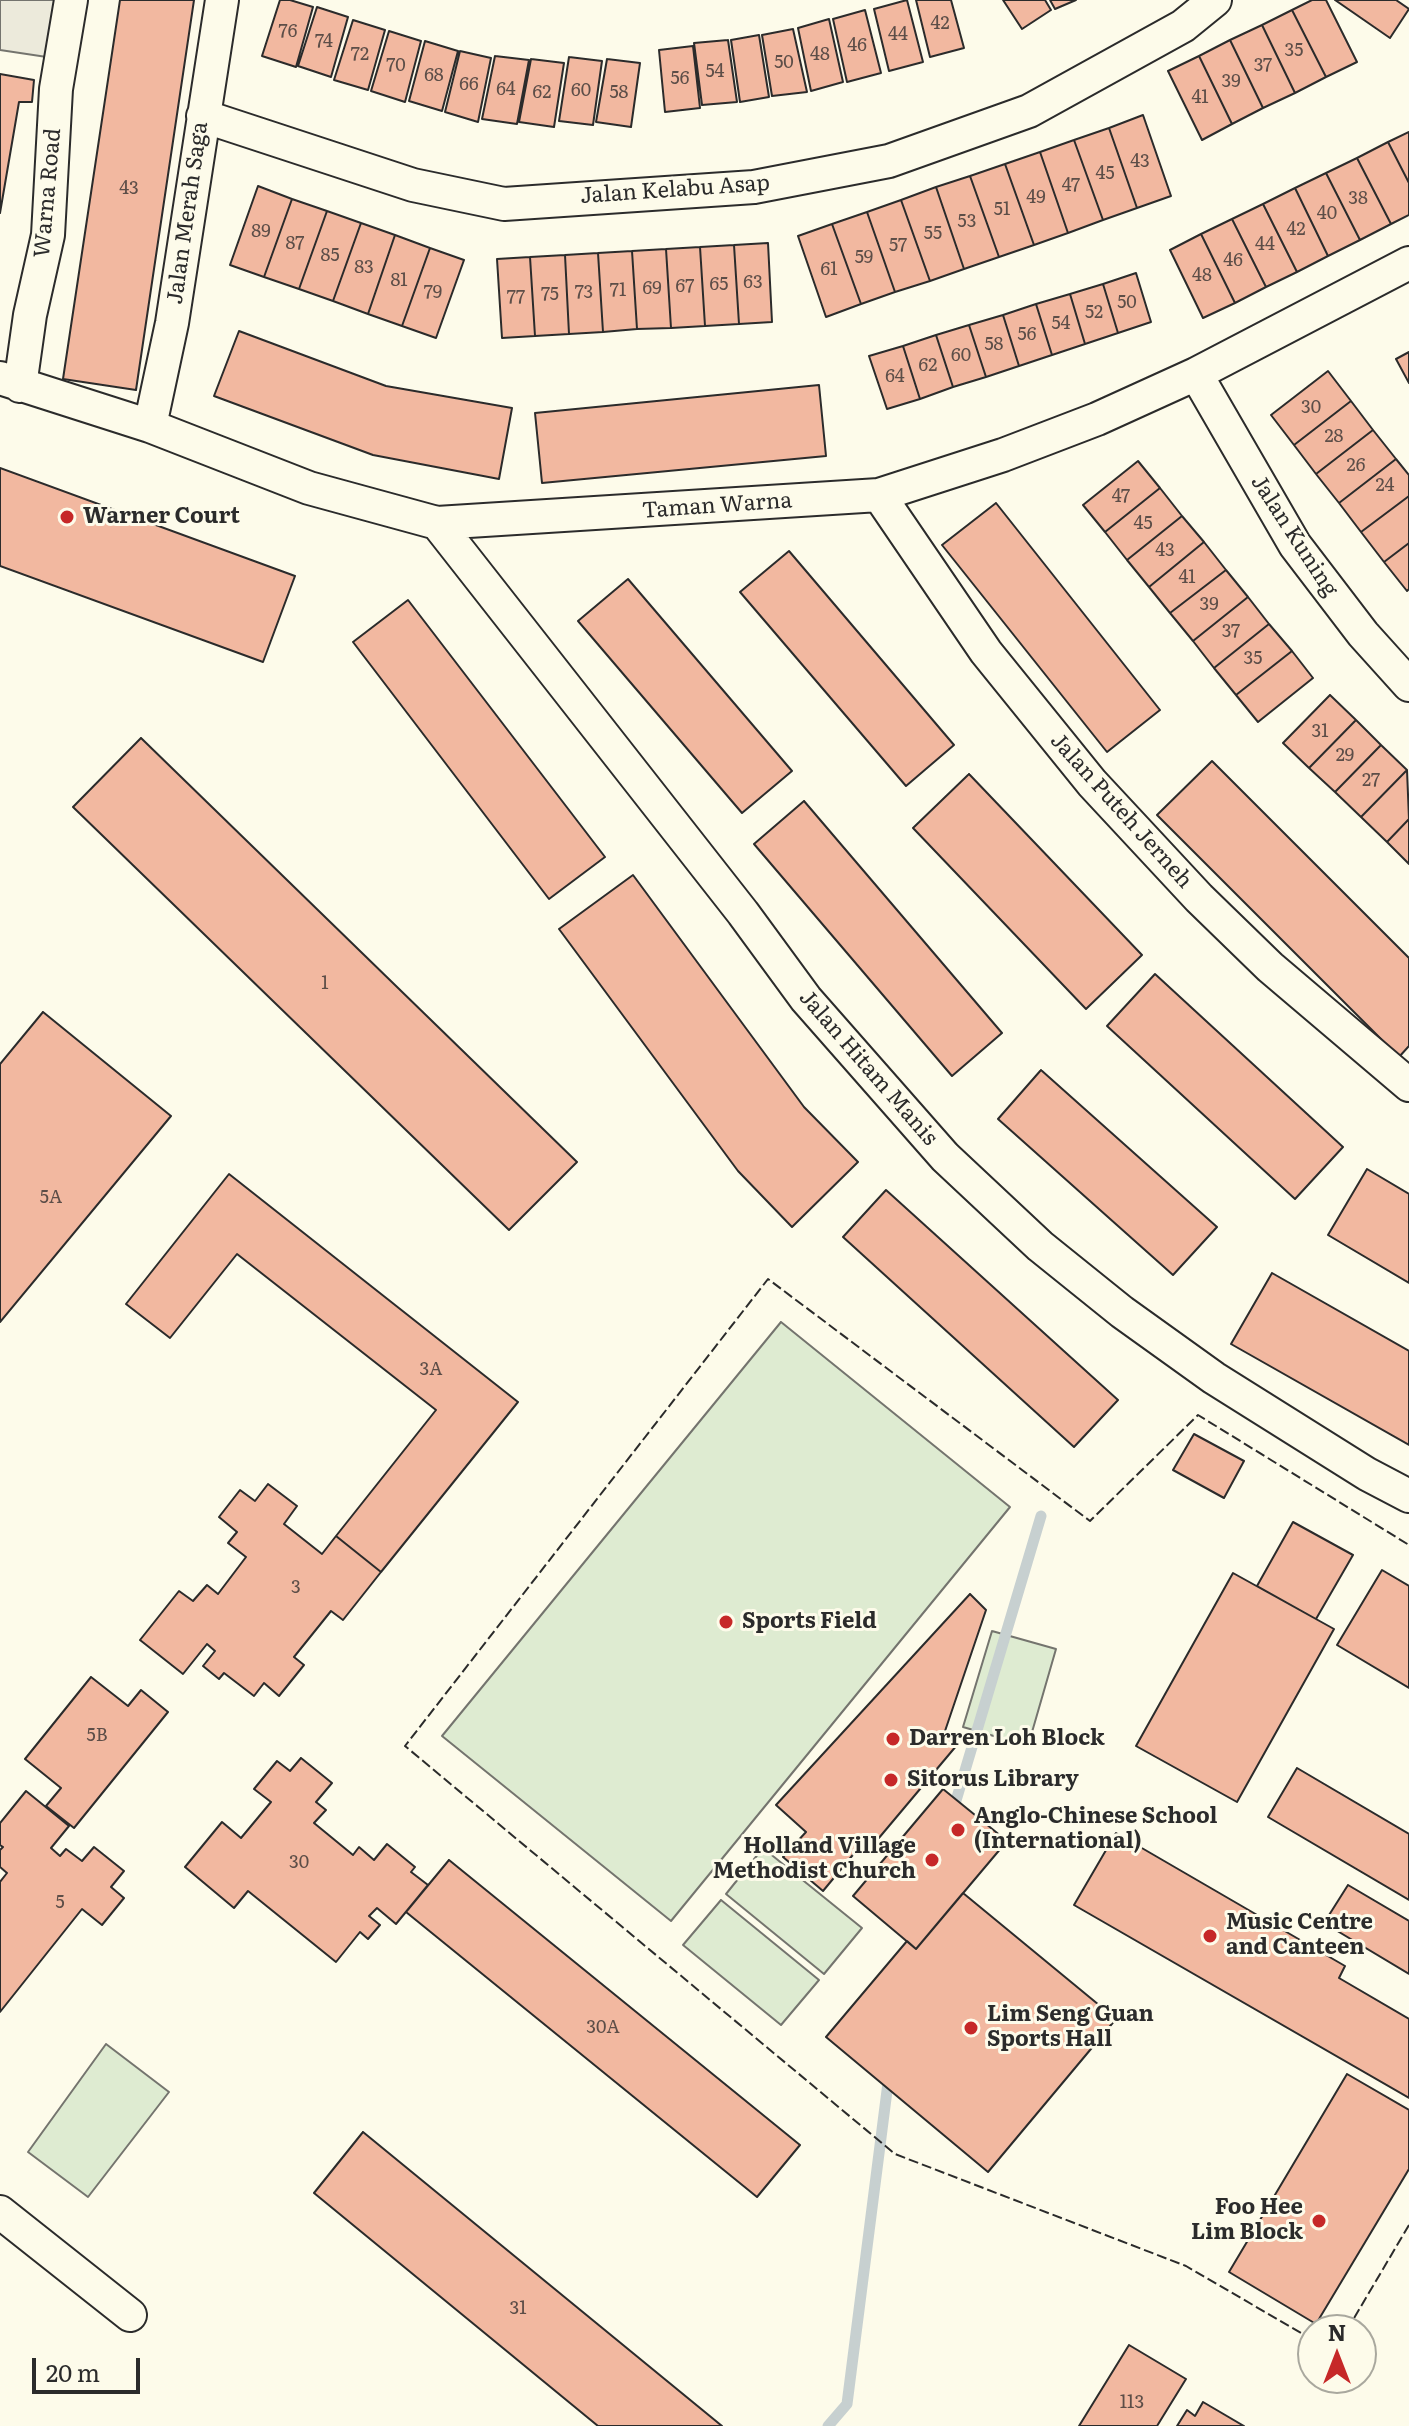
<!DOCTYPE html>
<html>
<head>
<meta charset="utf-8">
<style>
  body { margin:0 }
  #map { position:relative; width:1409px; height:2426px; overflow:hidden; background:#fdfbea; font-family:Literata,serif }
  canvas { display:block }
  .north { position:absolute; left:1297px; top:2314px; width:80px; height:80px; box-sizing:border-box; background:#fdfbea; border:2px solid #a9a89e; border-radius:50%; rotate:0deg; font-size:22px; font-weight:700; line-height:32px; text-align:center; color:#2b2b2b }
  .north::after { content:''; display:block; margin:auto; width:28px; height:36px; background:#c62828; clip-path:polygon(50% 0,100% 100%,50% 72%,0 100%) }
  .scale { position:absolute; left:32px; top:2358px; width:108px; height:36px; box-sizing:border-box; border:4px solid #2b2b2b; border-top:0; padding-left:10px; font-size:24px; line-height:28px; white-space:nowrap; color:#2b2b2b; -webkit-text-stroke:6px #fdfbea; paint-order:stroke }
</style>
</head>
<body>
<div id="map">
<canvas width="1409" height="2426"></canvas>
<div class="north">N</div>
<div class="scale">20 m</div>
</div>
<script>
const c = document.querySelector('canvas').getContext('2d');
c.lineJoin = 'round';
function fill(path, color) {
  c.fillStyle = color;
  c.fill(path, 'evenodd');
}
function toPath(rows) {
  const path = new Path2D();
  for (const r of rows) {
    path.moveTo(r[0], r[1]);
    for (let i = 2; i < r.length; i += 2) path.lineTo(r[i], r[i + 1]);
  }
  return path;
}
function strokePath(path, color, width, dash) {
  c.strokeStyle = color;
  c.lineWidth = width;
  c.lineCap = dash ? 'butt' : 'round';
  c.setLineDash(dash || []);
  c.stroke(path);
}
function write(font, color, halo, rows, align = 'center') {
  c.font = font + ' Literata,serif';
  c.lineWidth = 6;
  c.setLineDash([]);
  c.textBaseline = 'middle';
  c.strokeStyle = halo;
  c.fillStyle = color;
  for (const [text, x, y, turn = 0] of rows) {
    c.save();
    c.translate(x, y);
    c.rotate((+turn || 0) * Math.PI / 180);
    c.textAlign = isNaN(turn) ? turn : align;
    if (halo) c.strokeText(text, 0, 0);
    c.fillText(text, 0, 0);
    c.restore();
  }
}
const green = toPath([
  [781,1322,1010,1507,671,1921,442,1736,781,1322],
  [992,1631,1056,1649,1028,1746,963,1727,992,1631],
  [763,1848,862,1928,824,1974,726,1894,763,1848],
  [721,1900,819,1980,781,2025,683,1945,721,1900],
  [106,2044,169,2092,88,2197,28,2152,106,2044]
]);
fill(green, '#deebd1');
strokePath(green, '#74746e', 2);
const parking = toPath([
  [0,0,70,0,60,59,0,50,0,0]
]);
fill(parking, '#eceadb');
strokePath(parking, '#74746e', 2);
strokePath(toPath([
  [952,1814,1041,1516],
  [828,2426,847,2404,889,2075]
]), '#c7d0d0', 11);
const building = toPath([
  [120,0,194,0,136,390,63,379,120,0],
  [280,0,290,0,313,7,296,67,262,56,280,0],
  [907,0,923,62,889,71,874,9,907,0],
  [916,0,951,0,964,48,930,57,916,0],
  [1003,0,1045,0,1051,10,1022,29,1003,0],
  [1050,0,1076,0,1055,9,1050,0],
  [1312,0,1326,0,1357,62,1326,77,1292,10,1312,0],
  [1335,0,1396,0,1409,9,1390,38,1335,0],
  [317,7,348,17,331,77,298,66,317,7],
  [865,10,881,73,847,82,833,19,865,10],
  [1292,10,1326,77,1295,93,1262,25,1292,10],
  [829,19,843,82,811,91,798,28,829,19],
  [353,20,385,30,368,90,334,80,353,20],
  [1262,25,1295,93,1263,108,1230,40,1262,25],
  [793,29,807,92,772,96,762,35,793,29],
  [389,31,421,41,405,102,371,91,389,31],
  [759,35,769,97,740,102,731,40,759,35],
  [728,40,737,102,702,105,694,43,728,40],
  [1230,40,1263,108,1232,124,1199,56,1230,40],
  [425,41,458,51,442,111,409,101,425,41],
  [693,46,700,108,665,112,659,50,693,46],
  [460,51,491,58,478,122,445,112,460,51],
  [495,56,529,60,517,124,482,119,495,56],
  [1199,56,1232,124,1202,140,1168,71,1199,56],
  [569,57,602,61,593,125,559,121,569,57],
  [531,59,564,63,554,127,519,122,531,59],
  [607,59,640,63,631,127,596,122,607,59],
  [0,74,34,80,32,102,19,102,0,213,0,74],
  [1143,115,1171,196,1137,208,1109,128,1143,115],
  [1109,128,1137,208,1103,220,1074,140,1109,128],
  [1409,132,1409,183,1388,142,1409,132],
  [1074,140,1103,220,1068,233,1040,152,1074,140],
  [1388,142,1409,183,1409,215,1391,224,1357,158,1388,142],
  [1040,152,1068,233,1034,245,1005,164,1040,152],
  [1357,158,1391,224,1360,240,1326,173,1357,158],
  [1005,164,1034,245,999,257,970,176,1005,164],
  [1326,173,1360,240,1328,256,1295,188,1326,173],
  [970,176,999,257,964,269,936,187,970,176],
  [258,186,292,199,264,277,230,265,258,186],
  [936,187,964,269,930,281,901,200,936,187],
  [1295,188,1328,256,1297,272,1263,204,1295,188],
  [292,199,327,211,299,289,264,277,292,199],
  [901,200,930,281,895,292,867,212,901,200],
  [1263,204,1297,272,1266,287,1232,219,1263,204],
  [327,211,361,223,333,301,299,289,327,211],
  [867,212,895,292,861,304,832,224,867,212],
  [1232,219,1266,287,1235,303,1201,234,1232,219],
  [361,223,395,235,368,314,333,301,361,223],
  [832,224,861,304,826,317,798,236,832,224],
  [1201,234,1235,303,1203,318,1170,250,1201,234],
  [395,235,430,248,402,326,368,314,395,235],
  [768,243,772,322,739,324,734,245,768,243],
  [734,245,739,324,705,326,700,247,734,245],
  [700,247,705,326,671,328,666,249,700,247],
  [430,248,464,260,436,338,402,326,430,248],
  [666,249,671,328,637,329,632,251,666,249],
  [632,251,637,329,603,332,598,253,632,251],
  [598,253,603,332,569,334,565,255,598,253],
  [565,255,569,334,535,336,530,257,565,255],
  [530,257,535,336,502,338,497,259,530,257],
  [1136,273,1151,322,1118,333,1103,284,1136,273],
  [1103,284,1118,333,1085,344,1070,294,1103,284],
  [1070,294,1085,344,1052,355,1036,304,1070,294],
  [1036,304,1052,355,1019,366,1003,315,1036,304],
  [1003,315,1019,366,986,377,969,325,1003,315],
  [969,325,986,377,953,387,936,335,969,325],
  [239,331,386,386,512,408,499,479,373,455,214,396,239,331],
  [936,335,953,387,920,399,903,346,936,335],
  [903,346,920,399,887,409,869,356,903,346],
  [1409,352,1409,383,1396,359,1409,352],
  [1328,371,1351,401,1294,445,1271,415,1328,371],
  [819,385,826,456,542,483,535,413,819,385],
  [1351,401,1373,430,1316,474,1294,445,1351,401],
  [1373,430,1396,459,1339,503,1316,474,1373,430],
  [1396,459,1409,475,1409,496,1361,532,1339,503,1396,459],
  [1138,461,1160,488,1105,532,1083,505,1138,461],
  [0,468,295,576,263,662,0,566,0,468],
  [1160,488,1182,516,1127,560,1105,532,1160,488],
  [1409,496,1409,543,1384,562,1361,532,1409,496],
  [996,503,1160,710,1107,752,942,545,996,503],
  [1182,516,1204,542,1149,587,1127,560,1182,516],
  [1204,542,1226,570,1170,613,1149,587,1204,542],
  [1409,543,1409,589,1407,591,1384,562,1409,543],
  [789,551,954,745,906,786,740,592,789,551],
  [1226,570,1248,597,1193,641,1170,613,1226,570],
  [628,579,792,771,742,813,578,621,628,579],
  [1248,597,1269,624,1214,668,1193,641,1248,597],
  [408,600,605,857,549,899,353,642,408,600],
  [1269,624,1292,651,1236,695,1214,668,1269,624],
  [1292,651,1313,678,1258,722,1236,695,1292,651],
  [1330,695,1356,720,1309,768,1283,743,1330,695],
  [1356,720,1381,745,1335,792,1309,768,1356,720],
  [141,738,577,1162,509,1230,73,807,141,738],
  [1381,745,1407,770,1361,817,1335,792,1381,745],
  [1212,761,1409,958,1409,1046,1399,1057,1157,815,1212,761],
  [1407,770,1409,819,1387,842,1361,817,1407,770],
  [969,774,1142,955,1086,1009,913,828,969,774],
  [804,801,1002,1033,952,1076,754,844,804,801],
  [1409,819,1409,864,1387,842,1409,819],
  [633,875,804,1107,858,1162,792,1227,738,1171,559,929,633,875],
  [1155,974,1343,1147,1295,1199,1107,1026,1155,974],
  [43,1012,171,1116,0,1322,0,1064,43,1012],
  [1041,1070,1217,1227,1173,1275,998,1119,1041,1070],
  [1367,1169,1409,1194,1409,1283,1328,1235,1367,1169],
  [229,1174,518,1402,381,1572,336,1536,436,1410,237,1254,170,1338,126,1304,229,1174],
  [886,1190,1118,1400,1074,1447,843,1237,886,1190],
  [1272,1273,1409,1351,1409,1445,1231,1344,1272,1273],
  [1194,1434,1244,1461,1224,1498,1173,1470,1194,1434],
  [268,1484,297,1506,284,1524,322,1554,336,1536,381,1572,343,1620,331,1611,294,1657,304,1665,279,1696,264,1683,254,1696,224,1673,219,1679,203,1666,215,1651,207,1644,183,1674,140,1640,179,1591,193,1601,207,1585,218,1594,246,1557,228,1543,237,1532,219,1517,240,1490,255,1501,268,1484],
  [1293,1522,1353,1555,1316,1619,1257,1586,1293,1522],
  [1382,1570,1409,1586,1409,1688,1337,1645,1382,1570],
  [1233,1573,1334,1629,1237,1802,1136,1746,1233,1573],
  [970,1594,986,1610,944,1734,957,1745,873,1845,866,1839,823,1891,783,1857,806,1832,776,1805,970,1594],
  [91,1677,128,1706,141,1690,168,1712,74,1828,46,1806,61,1788,25,1759,91,1677],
  [301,1758,332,1783,316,1802,326,1810,314,1823,353,1855,359,1847,374,1860,387,1844,415,1867,411,1872,428,1885,396,1924,377,1908,369,1916,380,1925,368,1939,360,1932,336,1962,248,1891,234,1908,185,1867,222,1822,241,1838,271,1802,254,1789,277,1761,290,1771,301,1758],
  [1297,1768,1409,1834,1409,1900,1268,1817,1297,1768],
  [943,1789,1007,1841,916,1949,853,1896,943,1789],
  [26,1791,69,1826,51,1848,60,1856,66,1849,82,1861,94,1847,124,1871,111,1887,124,1898,102,1925,82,1909,0,2012,0,1882,7,1873,0,1867,0,1850,3,1847,0,1845,0,1823,26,1791],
  [1116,1833,1345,1966,1339,1978,1409,2019,1409,2098,1074,1905,1116,1833],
  [449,1860,800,2145,757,2197,406,1912,449,1860],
  [1348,1885,1409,1921,1409,1974,1324,1923,1348,1885],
  [963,1893,1116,2019,988,2172,826,2037,907,1941,916,1949,963,1893],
  [1347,2074,1409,2110,1409,2169,1316,2324,1229,2272,1347,2074],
  [363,2132,722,2426,598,2426,314,2193,363,2132],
  [1129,2345,1186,2379,1157,2426,1079,2426,1129,2345],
  [1203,2402,1244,2426,1177,2426,1187,2410,1195,2416,1203,2402]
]);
fill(building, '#f2b8a0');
strokePath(building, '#2b2b2b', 2);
const minor = toPath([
  [203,116,413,185,504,204,754,187,889,161,1029,111,1183,26,1215,0],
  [1196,374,1295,545,1363,634,1409,685],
  [0,378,150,426,309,488,437,523,879,495,1003,455,1097,419,1196,374,1409,263],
  [20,386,30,315,48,235,56,89,71,0],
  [150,426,172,323,222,0],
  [879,495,986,652,1092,783,1199,898,1270,967,1409,1085],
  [437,523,743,913,806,999,945,1157,1040,1246,1122,1312,1214,1378,1367,1474,1409,1496],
  [0,2212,130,2315]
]);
strokePath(minor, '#2b2b2b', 36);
strokePath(minor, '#fdfbea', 32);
strokePath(toPath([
  [1347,2330,1409,2225],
  [1313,2340,1186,2266,895,2154,405,1746,768,1279,1090,1521,1198,1415,1409,1545]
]), '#2b2b2b', 2, [10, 4]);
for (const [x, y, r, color] of [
  [67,517,8,"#c62828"],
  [726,1622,8,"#c62828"],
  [893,1739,8,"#c62828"],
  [891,1780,8,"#c62828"],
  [958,1830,8,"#c62828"],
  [932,1860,8,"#c62828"],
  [1210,1936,8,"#c62828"],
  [971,2028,8,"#c62828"],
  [1319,2221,8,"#c62828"]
]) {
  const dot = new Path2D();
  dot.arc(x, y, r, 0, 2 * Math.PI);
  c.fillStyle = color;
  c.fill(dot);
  strokePath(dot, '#fdfbea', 3);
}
write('18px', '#5d4e48', null, [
  ["42",940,24],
  ["76",288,32],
  ["44",898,35],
  ["74",324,42],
  ["46",857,46],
  ["35",1294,51],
  ["72",360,55],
  ["48",820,55],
  ["50",784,63],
  ["70",396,66],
  ["37",1263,66],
  ["54",715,72],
  ["68",434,76],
  ["56",680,79],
  ["39",1231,82],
  ["66",469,85],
  ["64",506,90],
  ["60",581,91],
  ["62",542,93],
  ["58",619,93],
  ["41",1200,98],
  ["43",1140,162],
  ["45",1105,174],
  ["47",1071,186],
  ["43",129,189],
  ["49",1036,198],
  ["38",1358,199],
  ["51",1002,210],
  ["40",1327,214],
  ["53",967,222],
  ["42",1296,230],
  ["89",261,232],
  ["55",933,234],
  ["87",295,244],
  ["44",1265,245],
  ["57",898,246],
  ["85",330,256],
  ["59",864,258],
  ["46",1233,261],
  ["83",364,268],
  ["61",829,270],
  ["48",1202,276],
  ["81",399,281],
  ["63",753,283],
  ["65",719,285],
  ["67",685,287],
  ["69",652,289],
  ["71",618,291],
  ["79",433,293],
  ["73",584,293],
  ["75",550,295],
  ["77",516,298],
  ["50",1127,303],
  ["52",1094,313],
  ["54",1061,324],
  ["56",1027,335],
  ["58",994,345],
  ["60",961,356],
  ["62",928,366],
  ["64",895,377],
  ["30",1311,408],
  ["28",1334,437],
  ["26",1356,466],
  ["24",1385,486],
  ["47",1121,497],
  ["45",1143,524],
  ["43",1165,551],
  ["41",1187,578],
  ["39",1209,605],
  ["37",1231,632],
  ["35",1253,659],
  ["31",1320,732],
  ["29",1345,756],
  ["27",1371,781],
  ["1",325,984],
  ["5A",51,1198],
  ["3A",431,1370],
  ["3",296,1588],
  ["5B",97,1736],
  ["30",299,1863],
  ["5",60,1903],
  ["30A",603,2028],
  ["31",518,2309],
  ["113",1132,2403]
]);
write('22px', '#2b2b2b', '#fdfbea', [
  ["Jalan Kelabu Asap",675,190,-4],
  ["Warna Road",48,193,-85],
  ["Jalan Merah Saga",188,213,-82],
  ["Taman Warna",717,506,-4],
  ["Jalan Kuning",1294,536,57],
  ["Jalan Puteh Jerneh",1121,811,48],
  ["Jalan Hitam Manis",868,1068,49]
]);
write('bold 22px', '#2b2b2b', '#fdfbea', [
  ["Warner Court",83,517],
  ["Sports Field",742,1622],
  ["Darren Loh Block",909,1739],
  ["Sitorus Library",907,1780],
  ["Anglo-Chinese School",974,1817],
  ["(International)",974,1842],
  ["Holland Village",916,1847,"right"],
  ["Methodist Church",916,1872,"right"],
  ["Music Centre",1226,1923],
  ["and Canteen",1226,1948],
  ["Lim Seng Guan",987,2015],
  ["Sports Hall",987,2040],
  ["Foo Hee",1303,2208,"right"],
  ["Lim Block",1303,2233,"right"]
], 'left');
</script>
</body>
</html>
